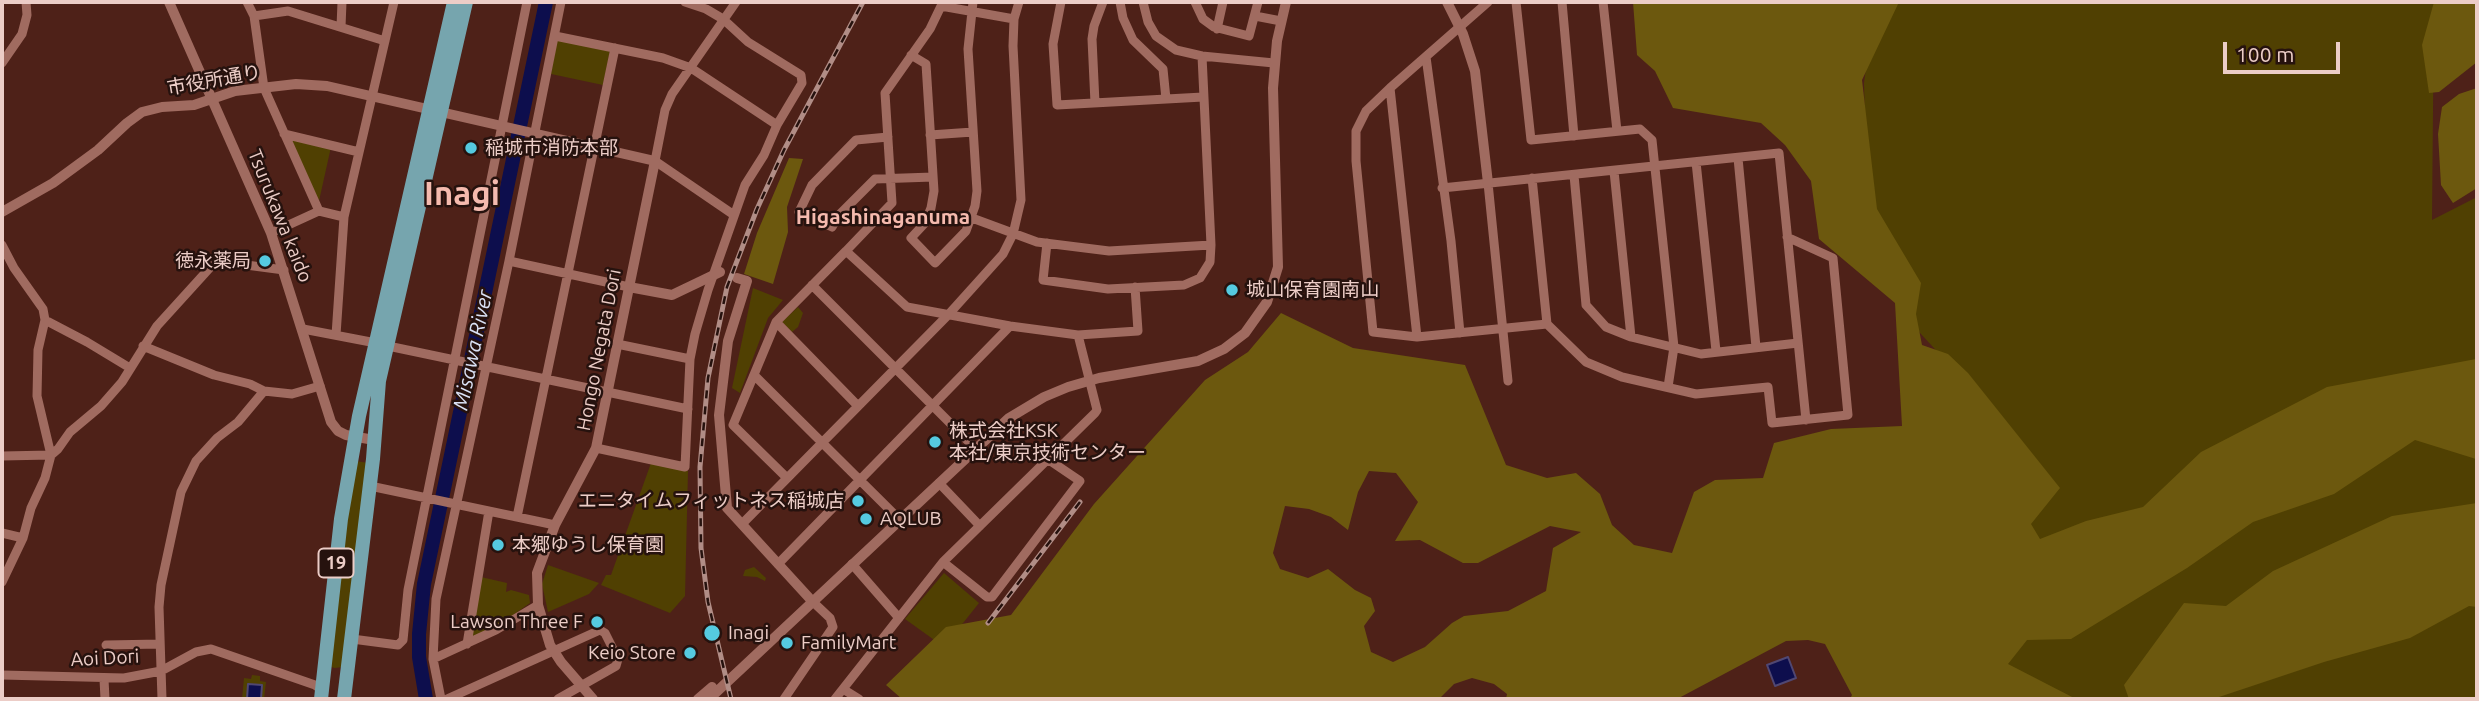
<!DOCTYPE html>
<html>
<head>
<meta charset="utf-8">
<style>
  body { margin:0 }
  #map { position:relative; width:2479px; height:701px; overflow:hidden; background:#4e2118; font-family:Ubuntu,sans-serif }
  canvas { display:block }
  .frame { position:absolute; inset:0; border:4px solid #eccdc7; pointer-events:none }
  .scale { position:absolute; left:2223px; top:42px; width:117px; height:32px; box-sizing:border-box; border:4px solid #eccdc7; border-top:0; padding-left:9px; font-size:21px; line-height:24px; white-space:nowrap; color:#eccdc7; -webkit-text-stroke:5px #26120e; paint-order:stroke }
</style>
</head>
<body>
<div id="map">
<canvas width="2479" height="701"></canvas>
<div class="frame"></div>
<div class="scale">100 m</div>
</div>
<script>
const c = document.querySelector('canvas').getContext('2d');
c.lineJoin = 'round';
function fill(path, color) {
  c.fillStyle = color;
  c.fill(path, 'evenodd');
}
function toPath(rows) {
  const path = new Path2D();
  for (const r of rows) {
    path.moveTo(r[0], r[1]);
    for (let i = 2; i < r.length; i += 2) path.lineTo(r[i], r[i + 1]);
  }
  return path;
}
function strokePath(path, color, width, dash) {
  c.strokeStyle = color;
  c.lineWidth = width;
  c.lineCap = dash ? 'butt' : 'round';
  c.setLineDash(dash || []);
  c.stroke(path);
}
function write(font, color, halo, rows, align = 'center') {
  c.font = font + ' Ubuntu,"Noto Sans JP",sans-serif';
  c.lineWidth = 5;
  c.setLineDash([]);
  c.textBaseline = 'middle';
  c.strokeStyle = halo;
  c.fillStyle = color;
  for (const [text, x, y, turn = 0] of rows) {
    c.save();
    c.translate(x, y);
    c.rotate((+turn || 0) * Math.PI / 180);
    c.textAlign = isNaN(turn) ? turn : align;
    if (halo) c.strokeText(text, 0, 0);
    c.fillText(text, 0, 0);
    c.restore();
  }
}
fill(toPath([
  [1885,2,2434,2,2432,220,2477,197,2477,699,1981,699,1968,385,1909,321,1867,199,1864,83,1869,47],
  [557,40,610,51,603,85,551,74],
  [292,139,331,147,319,201,291,142],
  [753,288,783,300,768,318,740,393,732,388],
  [798,307,803,313,798,327,792,332,782,322],
  [355,461,369,463,342,667,335,668,331,667,346,520],
  [651,463,688,471,685,596,670,613,601,585,606,575,611,575],
  [548,565,599,583,589,594,548,612,542,584],
  [754,567,766,578,765,581,757,577,743,576,745,570],
  [944,573,979,603,944,647,905,619],
  [481,577,507,583,506,592,511,590,529,595,530,603,496,627,473,638,471,635],
  [252,675,260,676,260,681,266,682,264,699,242,699,244,678,251,679]
]), '#504002');
fill(toPath([
  [1633,2,1899,2,1862,80,1877,209,1921,283,1916,314,1922,345,1948,354,1968,373,2060,488,2031,524,2040,539,2086,521,2143,507,2201,452,2327,387,2476,359,2477,464,2476,459,2415,440,2334,494,2253,522,2187,568,2071,639,2027,640,2008,664,2076,699,1850,699,1852,695,1825,644,1808,640,1786,641,1677,699,1506,699,1507,694,1494,684,1472,678,1454,684,1439,699,902,699,886,685,946,627,1011,615,1094,504,1205,380,1248,352,1281,313,1353,348,1465,365,1506,465,1547,478,1576,473,1600,494,1612,525,1634,545,1672,553,1694,492,1715,480,1763,478,1774,443,1831,429,1902,426,1895,303,1819,239,1811,181,1785,145,1761,123,1673,108,1655,71,1637,55],
  [1369,471,1396,473,1418,502,1395,541,1420,540,1463,563,1478,563,1550,526,1581,532,1553,548,1546,591,1508,611,1464,616,1452,623,1425,647,1393,662,1371,652,1364,626,1375,611,1371,598,1355,590,1328,569,1308,578,1280,569,1273,553,1285,506,1309,509,1331,517,1348,530,1358,492],
  [2434,2,2477,2,2477,62,2439,92,2429,93,2422,45],
  [2477,88,2477,188,2453,203,2441,185,2438,134,2442,107,2459,94],
  [789,158,803,159,787,207,788,232,773,284,744,274,757,233],
  [2477,503,2477,607,2469,606,2410,638,2324,662,2213,699,2129,699,2124,685,2184,603,2226,606,2273,571,2392,516]
]), '#6c580e');
const water = toPath([
  [1788,657,1796,678,1775,686,1767,665,1788,657],
  [248,684,262,685,261,699,247,699,248,684]
]);
fill(water, '#0d0e4d');
strokePath(water, '#504772', 2);
strokePath(toPath([
  [426,699,419,657,419,634,424,584,546,2]
]), '#0d0e4d', 14);
strokePath(toPath([
  [247,2,254,16,264,88,319,211],
  [1061,2,1053,44,1057,105,1203,97],
  [1120,2,1123,18,1133,40,1163,69,1166,99],
  [1143,2,1148,22,1156,36,1176,50,1202,56,1274,63],
  [1195,2,1203,19,1214,27,1249,36,1258,2],
  [1488,2,1390,88,1366,111,1356,131,1356,161,1373,332,1417,337,1547,324],
  [1516,2,1531,140,1640,129,1652,140,1674,347,1668,387],
  [1562,2,1574,136],
  [1603,2,1617,131],
  [941,6,1014,19],
  [254,16,288,11,385,41],
  [1255,16,1281,21],
  [341,27,342,2],
  [1217,29,1223,2],
  [555,36,663,58,691,68,777,125],
  [911,55,926,64,934,191,931,208,925,223,911,238,935,263,966,231,975,206,977,191,968,49,973,2],
  [1426,57,1451,241,1460,333],
  [2,63,22,34,27,15,26,2],
  [1390,88,1417,337],
  [1095,103,1092,39,1094,26,1103,2],
  [284,134,359,152],
  [930,135,973,132],
  [888,137,856,140,812,185,799,212,832,227,838,216,875,179,933,177],
  [1738,158,1756,347],
  [1696,162,1716,351],
  [1614,171,1631,337],
  [1574,175,1586,305,1606,327,1631,337,1701,354,1798,343],
  [1532,178,1547,324,1586,362,1622,377,1696,394,1768,387,1772,423,1848,415,1833,258,1787,237],
  [1488,183,1508,381],
  [1442,188,1779,153,1806,420],
  [734,215,655,161,665,110,672,94,736,2],
  [972,218,1037,242,1109,251,1211,245],
  [271,233,319,211,344,217],
  [1047,243,1043,280,1108,289,1184,285,1200,278,1210,262,1211,245,1202,56],
  [2,245,14,268,43,309,45,320,38,350,37,396,51,455,45,478,31,508,23,538,2,582],
  [846,251,892,203,885,93,930,29,943,2],
  [509,261,629,287],
  [812,285,975,448],
  [45,320,87,342,130,368],
  [776,322,858,406],
  [303,329,376,343],
  [336,335,344,217,394,2],
  [1078,335,1138,331,1135,287],
  [617,344,690,359],
  [143,346,214,375,250,384,264,391,292,394,320,386],
  [388,346,688,409],
  [754,375,900,520],
  [596,448,685,467,690,359,695,334,708,290,745,185,764,155,777,125,802,83,801,75,748,42,723,19,706,9,685,2],
  [2,456,51,455,58,449,70,432,101,406,122,382,157,326,216,261,284,270],
  [787,478,733,425,776,322,846,251,907,307,1010,326,1078,335,1097,410,1095,413,943,562,835,699],
  [939,483,980,526],
  [370,486,555,525],
  [517,517,615,48],
  [742,524,948,315,1003,254,1013,234,1021,200,1013,46,1014,19,1019,2],
  [2,533,23,538],
  [943,562,987,597,992,597,1080,481,1049,460],
  [778,564,1010,326],
  [852,564,899,618],
  [352,639,398,645,403,640,408,590,527,2],
  [467,644,489,511],
  [106,645,160,644],
  [433,659,496,630,538,605],
  [2,675,124,678,161,671,196,652,211,649,315,685,322,690],
  [104,679,105,699],
  [843,689,859,699],
  [162,699,159,607,161,585,181,492,196,461,217,438,238,422,264,391],
  [441,699,433,659,436,599,509,261,561,2],
  [447,699,600,630,605,633,618,659,616,666,558,699],
  [784,699,833,627,830,618,812,601]
]), '#a06b60', 9);
strokePath(toPath([
  [169,2,271,233,331,422,338,431,346,435,374,440],
  [1447,2,1463,34,1475,71,1488,183],
  [2,212,53,183,98,150,127,123,142,112,162,107,194,105,235,91,296,84,327,86,655,161,596,448,555,525,537,573,538,605,550,645,561,662,593,699],
  [737,278,747,281,728,341,719,415,727,508,812,601],
  [629,287,672,295,720,272],
  [698,699,712,687],
  [709,699,1009,418,1044,397,1068,387,1099,378,1198,361,1224,349,1245,333,1267,302,1278,267,1273,88,1277,41,1286,2]
]), '#a06b60', 10);
strokePath(toPath([
  [321,699,341,519,359,416,454,2],
  [344,699,373,459,379,381,466,2]
]), '#76a5ae', 14);
const rail = toPath([
  [988,623,1080,502],
  [731,699,708,602,701,548,700,467,708,378,727,287,757,209,784,150,863,2]
]);
strokePath(rail, '#b18d86', 5);
strokePath(rail, '#26120e', 2.5, [8]);
for (const [x, y, r, color] of [
  [471,148,7,"#55cae0"],
  [265,261,7,"#55cae0"],
  [1232,290,7,"#55cae0"],
  [935,442,7,"#55cae0"],
  [858,501,7,"#55cae0"],
  [866,519,7,"#55cae0"],
  [498,545,7,"#55cae0"],
  [597,622,7,"#55cae0"],
  [712,633,9,"#55cae0"],
  [787,643,7,"#55cae0"],
  [690,653,7,"#55cae0"]
]) {
  const dot = new Path2D();
  dot.arc(x, y, r, 0, 2 * Math.PI);
  c.fillStyle = color;
  c.fill(dot);
  strokePath(dot, '#26120e', 2.5);
}
for (const [x, y, w] of [
  [336,563,35]
]) {
  const box = new Path2D();
  box.roundRect(x - w / 2, y - 14.5, w, 29, 5);
  c.fillStyle = '#26120e';
  c.fill(box);
  strokePath(box, '#eccdc7', 2);
}
write('bold 18px', '#eccdc7', null, [
  ["19",336,563]
]);
write('19px', '#eccdc7', '#26120e', [
  ["市役所通り",214,80,-10],
  ["Tsurukawa kaido",280,216,68],
  ["Hongo Negata Dori",599,350,-79],
  ["Aoi Dori",105,658,-3]
]);
write('19px', '#eccdc7', '#26120e', [
  ["稲城市消防本部",485,148],
  ["徳永薬局",251,261,"right"],
  ["城山保育園南山",1246,290],
  ["株式会社KSK",949,431],
  ["本社/東京技術センター",949,453],
  ["エニタイムフィットネス稲城店",844,501,"right"],
  ["AQLUB",880,519],
  ["本郷ゆうし保育園",512,545],
  ["Lawson Three F",583,622,"right"],
  ["Inagi",728,633],
  ["FamilyMart",801,643],
  ["Keio Store",676,653,"right"]
], 'left');
write('bold 21px', '#f5baae', '#26120e', [
  ["Higashinaganuma",883,217]
]);
write('italic 21px', '#dae1f5', '#26120e', [
  ["Misawa River",473,350,-78]
]);
write('bold 33px', '#f5baae', '#26120e', [
  ["Inagi",462,194]
]);
</script>
</body>
</html>
